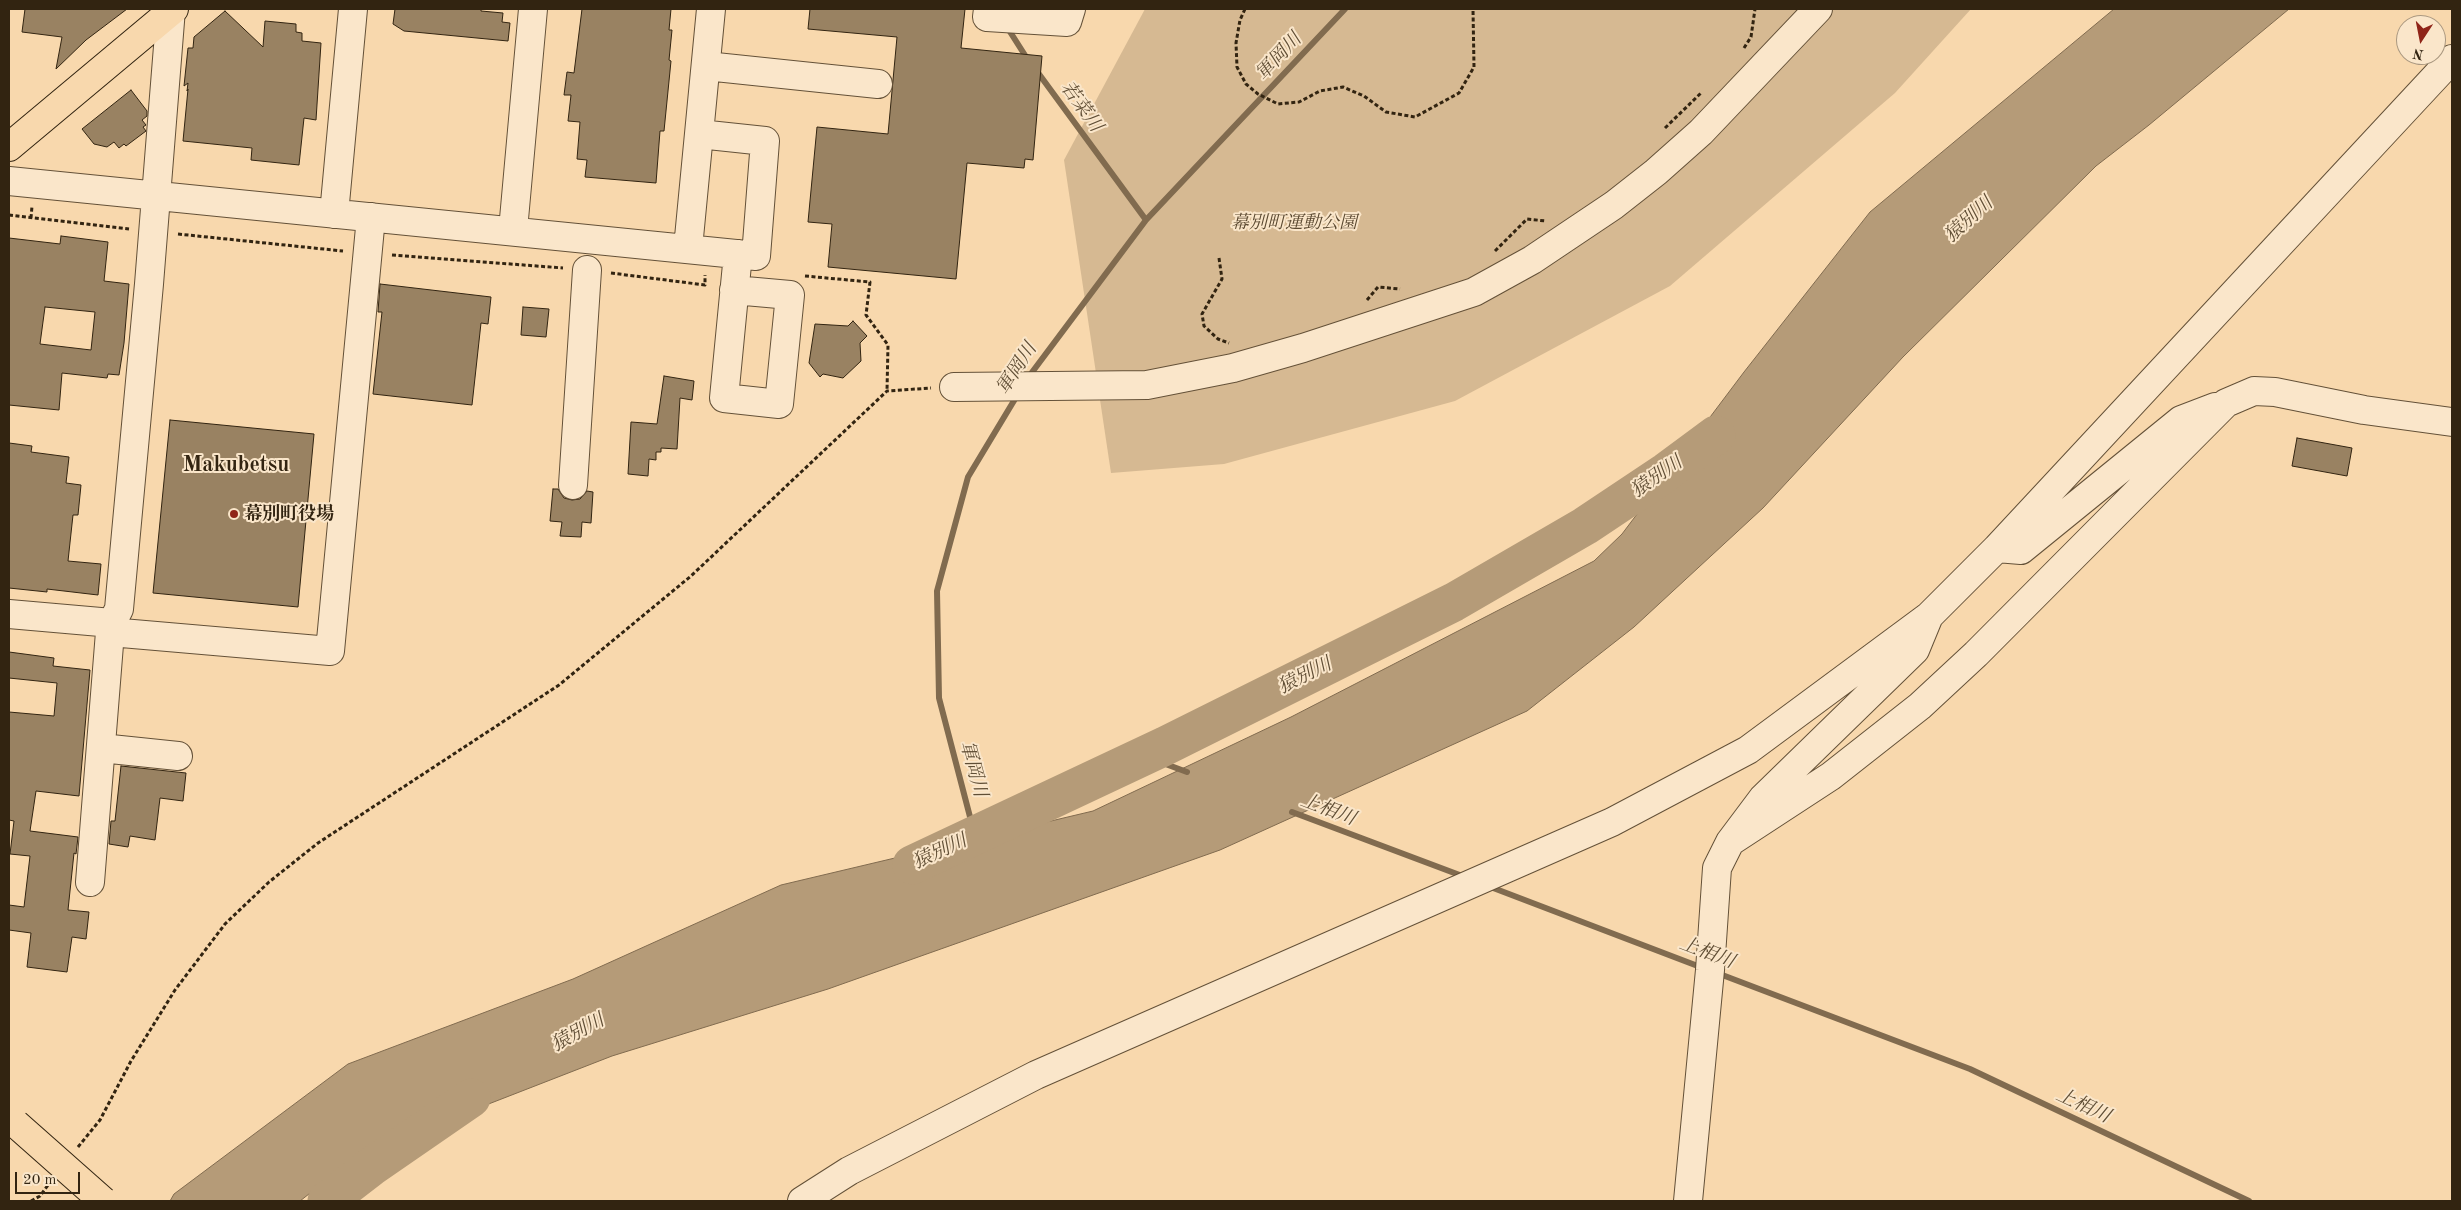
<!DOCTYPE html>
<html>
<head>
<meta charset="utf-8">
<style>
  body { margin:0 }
  #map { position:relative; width:2461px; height:1210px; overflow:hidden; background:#f8d8ad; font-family:"Old Standard TT",serif }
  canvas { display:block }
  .frame { position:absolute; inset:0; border:10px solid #322411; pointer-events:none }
  .north { position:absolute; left:2396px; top:15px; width:50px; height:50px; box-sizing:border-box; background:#fae6ca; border:1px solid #aa9880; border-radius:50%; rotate:191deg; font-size:14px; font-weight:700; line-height:20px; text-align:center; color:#322411 }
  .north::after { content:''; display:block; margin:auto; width:18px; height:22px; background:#8f2418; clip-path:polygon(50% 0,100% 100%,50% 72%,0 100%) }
  .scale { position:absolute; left:15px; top:1172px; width:65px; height:22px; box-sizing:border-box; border:2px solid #322411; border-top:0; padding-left:6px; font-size:15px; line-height:18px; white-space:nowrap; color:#322411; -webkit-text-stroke:4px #fae6ca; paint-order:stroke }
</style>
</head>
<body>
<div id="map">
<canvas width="2461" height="1210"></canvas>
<div class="frame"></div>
<div class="north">N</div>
<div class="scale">20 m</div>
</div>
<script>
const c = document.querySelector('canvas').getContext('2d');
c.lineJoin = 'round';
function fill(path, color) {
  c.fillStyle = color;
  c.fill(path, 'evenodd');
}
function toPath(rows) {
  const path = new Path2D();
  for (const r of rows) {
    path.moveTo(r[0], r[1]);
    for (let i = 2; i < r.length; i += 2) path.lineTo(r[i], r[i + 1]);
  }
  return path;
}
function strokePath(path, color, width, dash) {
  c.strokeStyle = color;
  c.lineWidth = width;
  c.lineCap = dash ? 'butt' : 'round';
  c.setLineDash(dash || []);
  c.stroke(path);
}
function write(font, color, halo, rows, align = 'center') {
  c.font = font + ' "Old Standard TT","Noto Serif JP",serif';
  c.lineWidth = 4;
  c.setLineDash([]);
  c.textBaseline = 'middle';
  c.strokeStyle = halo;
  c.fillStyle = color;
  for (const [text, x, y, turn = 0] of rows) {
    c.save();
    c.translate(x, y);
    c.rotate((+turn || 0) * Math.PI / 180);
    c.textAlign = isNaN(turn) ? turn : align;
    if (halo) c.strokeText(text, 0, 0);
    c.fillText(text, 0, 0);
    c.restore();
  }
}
fill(toPath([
  [1145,9,1971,9,1895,93,1670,286,1455,401,1224,464,1111,473,1064,160]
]), '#d6b992');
const water = toPath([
  [2114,9,2289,9,2149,125,2096,166,1903,357,1763,508,1634,627,1527,711,1220,850,828,989,612,1056,360,1154,300,1201,170,1201,174,1194,348,1064,573,979,781,885,1093,811,1291,717,1594,561,1622,534,1744,372,1870,212,2114,9]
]);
fill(water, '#b59b78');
strokePath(water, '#816b4f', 1);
strokePath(toPath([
  [1007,27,1028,60],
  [1036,70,1146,220],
  [1027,379,1146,220,1345,9],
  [1144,756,1187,772],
  [1292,812,1465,877],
  [975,836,939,698,937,591,968,477,1018,394],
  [1488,886,1703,968],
  [1717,973,1970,1069,2249,1201]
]), '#816b4f', 6);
strokePath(toPath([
  [912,865,1165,746,1454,602,1585,526,1666,472,1716,435],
  [327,1201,371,1167,471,1098]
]), '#b59b78', 39);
const building = toPath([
  [25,9,127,9,86,40,56,69,62,37,22,32,25,9],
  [395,9,481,9,481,11,503,13,502,22,510,23,508,41,404,31,393,24,395,9],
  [582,9,671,9,669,30,672,30,669,60,671,61,664,131,660,131,656,183,585,177,587,160,577,159,580,122,568,121,571,95,564,95,567,72,574,73,582,9],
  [810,9,965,9,961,48,1042,56,1033,160,1025,159,1024,168,967,163,956,279,828,267,832,224,808,222,817,127,888,134,897,37,808,29,810,9],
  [225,11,263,47,265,21,296,24,296,32,302,33,302,41,321,43,316,120,304,118,299,165,251,160,252,148,183,141,188,89,187,91,188,83,184,86,188,48,193,48,194,37,225,11],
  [131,90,147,111,147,116,142,120,146,125,143,127,146,131,126,146,124,144,119,148,114,142,107,147,94,144,82,129,131,90],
  [61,236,108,242,104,281,129,284,124,343,119,375,108,374,107,378,62,373,59,410,9,405,9,238,60,244,61,236],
  [45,307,95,312,91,350,40,344,45,307],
  [380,284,491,297,488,324,481,323,472,405,373,394,382,312,378,312,380,284],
  [523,307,549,309,546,337,521,335,523,307],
  [853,321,867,336,860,343,861,361,843,378,823,374,820,377,809,363,815,324,848,326,853,321],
  [664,376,694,381,692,400,680,398,677,449,661,448,661,452,656,452,656,460,649,459,648,476,628,474,631,422,657,424,664,376],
  [170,420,314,434,298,607,153,593,170,420],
  [2297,438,2352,448,2347,476,2292,466,2297,438],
  [9,443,32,446,31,452,69,457,66,483,81,485,78,515,73,515,68,561,101,564,98,595,47,589,47,592,9,588,9,443],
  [553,489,558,489,564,498,572,500,580,499,587,491,593,492,591,523,582,522,581,537,560,536,562,522,550,521,553,489],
  [9,652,54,658,53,666,90,670,79,796,36,791,30,831,78,837,76,854,74,853,68,910,89,912,86,939,72,937,67,972,27,967,31,933,9,930,9,905,24,907,30,856,10,854,14,821,9,820,9,712,54,716,57,683,9,678,9,652],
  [121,766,186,773,183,801,160,798,155,840,130,836,128,847,109,844,111,821,115,821,121,766]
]);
fill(building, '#998262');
strokePath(building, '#322411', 1);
const minor = toPath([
  [988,9,987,17,1067,22,1071,9],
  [706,66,878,84],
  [9,181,756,256,765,141,699,134],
  [334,214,353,9],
  [513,230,533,9],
  [688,248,711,9],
  [734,290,790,295,779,404,724,398,738,254],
  [954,387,1147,385,1233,368,1303,348,1474,292,1532,260,1614,205,1656,172,1701,132,1818,9],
  [573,485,587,270],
  [1997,548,2021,550,2181,420,2215,407],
  [9,614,112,623],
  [110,632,330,651,371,217],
  [101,748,178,756],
  [1730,842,1831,776,1920,706,1976,654,2226,403,2254,391,2275,392,2364,410,2452,422],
  [90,882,110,632,112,623,119,609,149,284,171,9],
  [802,1201,849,1171,1036,1075,1612,822,1748,750,1929,616,1997,548,2452,59],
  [1688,1201,1710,970,1717,868,1730,842,1763,798,1915,650,1929,616]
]);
const major = toPath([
  [9,147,174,9]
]);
strokePath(minor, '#645138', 30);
strokePath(major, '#322411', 30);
strokePath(toPath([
  [1245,9,1240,20,1236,43,1237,67,1246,84,1258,94,1278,104,1299,102,1320,91,1343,87,1364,96,1386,112,1415,117,1459,93,1474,67,1473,9],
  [1744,48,1751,37,1755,9],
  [1665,128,1702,92],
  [9,215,129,229],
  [31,218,32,206],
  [178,234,343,251],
  [1495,251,1527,219,1546,221],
  [392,255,563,268],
  [1219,258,1222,279,1202,314,1204,326,1218,339,1229,343],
  [611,273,705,285,705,275],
  [805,276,870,282,866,315,888,345,887,391],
  [1367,300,1378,287,1400,289],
  [78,1147,100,1120,131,1061,175,990,225,924,269,882,318,843,559,685,691,576,887,391,931,388],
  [31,1201,40,1196,48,1185]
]), '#322411', 3, [4, 2.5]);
strokePath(minor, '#fae6ca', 28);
strokePath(major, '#f8d8ad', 28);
const highwayBridge = toPath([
  [16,1124,103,1201]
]);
strokePath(highwayBridge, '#322411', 30, []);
strokePath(highwayBridge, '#f8d8ad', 28);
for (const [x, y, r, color] of [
  [234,514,5,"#8f2418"]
]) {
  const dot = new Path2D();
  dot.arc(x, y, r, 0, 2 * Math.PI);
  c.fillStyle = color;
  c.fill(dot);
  strokePath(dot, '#fae6ca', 2);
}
write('italic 18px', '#5b4931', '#fae6ca', [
  ["幕別町運動公園",1294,223]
]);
write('bold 18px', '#322411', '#fae6ca', [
  ["幕別町役場",244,514]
], 'left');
write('italic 19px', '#604e35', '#fae6ca', [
  ["軍岡川",1279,57,-47],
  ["若菜川",1081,107,54],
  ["猿別川",1969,220,-42],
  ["軍岡川",1017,369,-57],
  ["猿別川",1657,477,-35],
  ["猿別川",1305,676,-27],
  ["軍岡川",973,769,75],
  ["上相川",1328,810,21],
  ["猿別川",940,852,-25],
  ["上相川",1707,953,21],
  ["猿別川",578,1033,-29],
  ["上相川",2083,1106,25]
]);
write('bold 22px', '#322411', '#fae6ca', [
  ["Makubetsu",236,465]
]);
</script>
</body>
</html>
